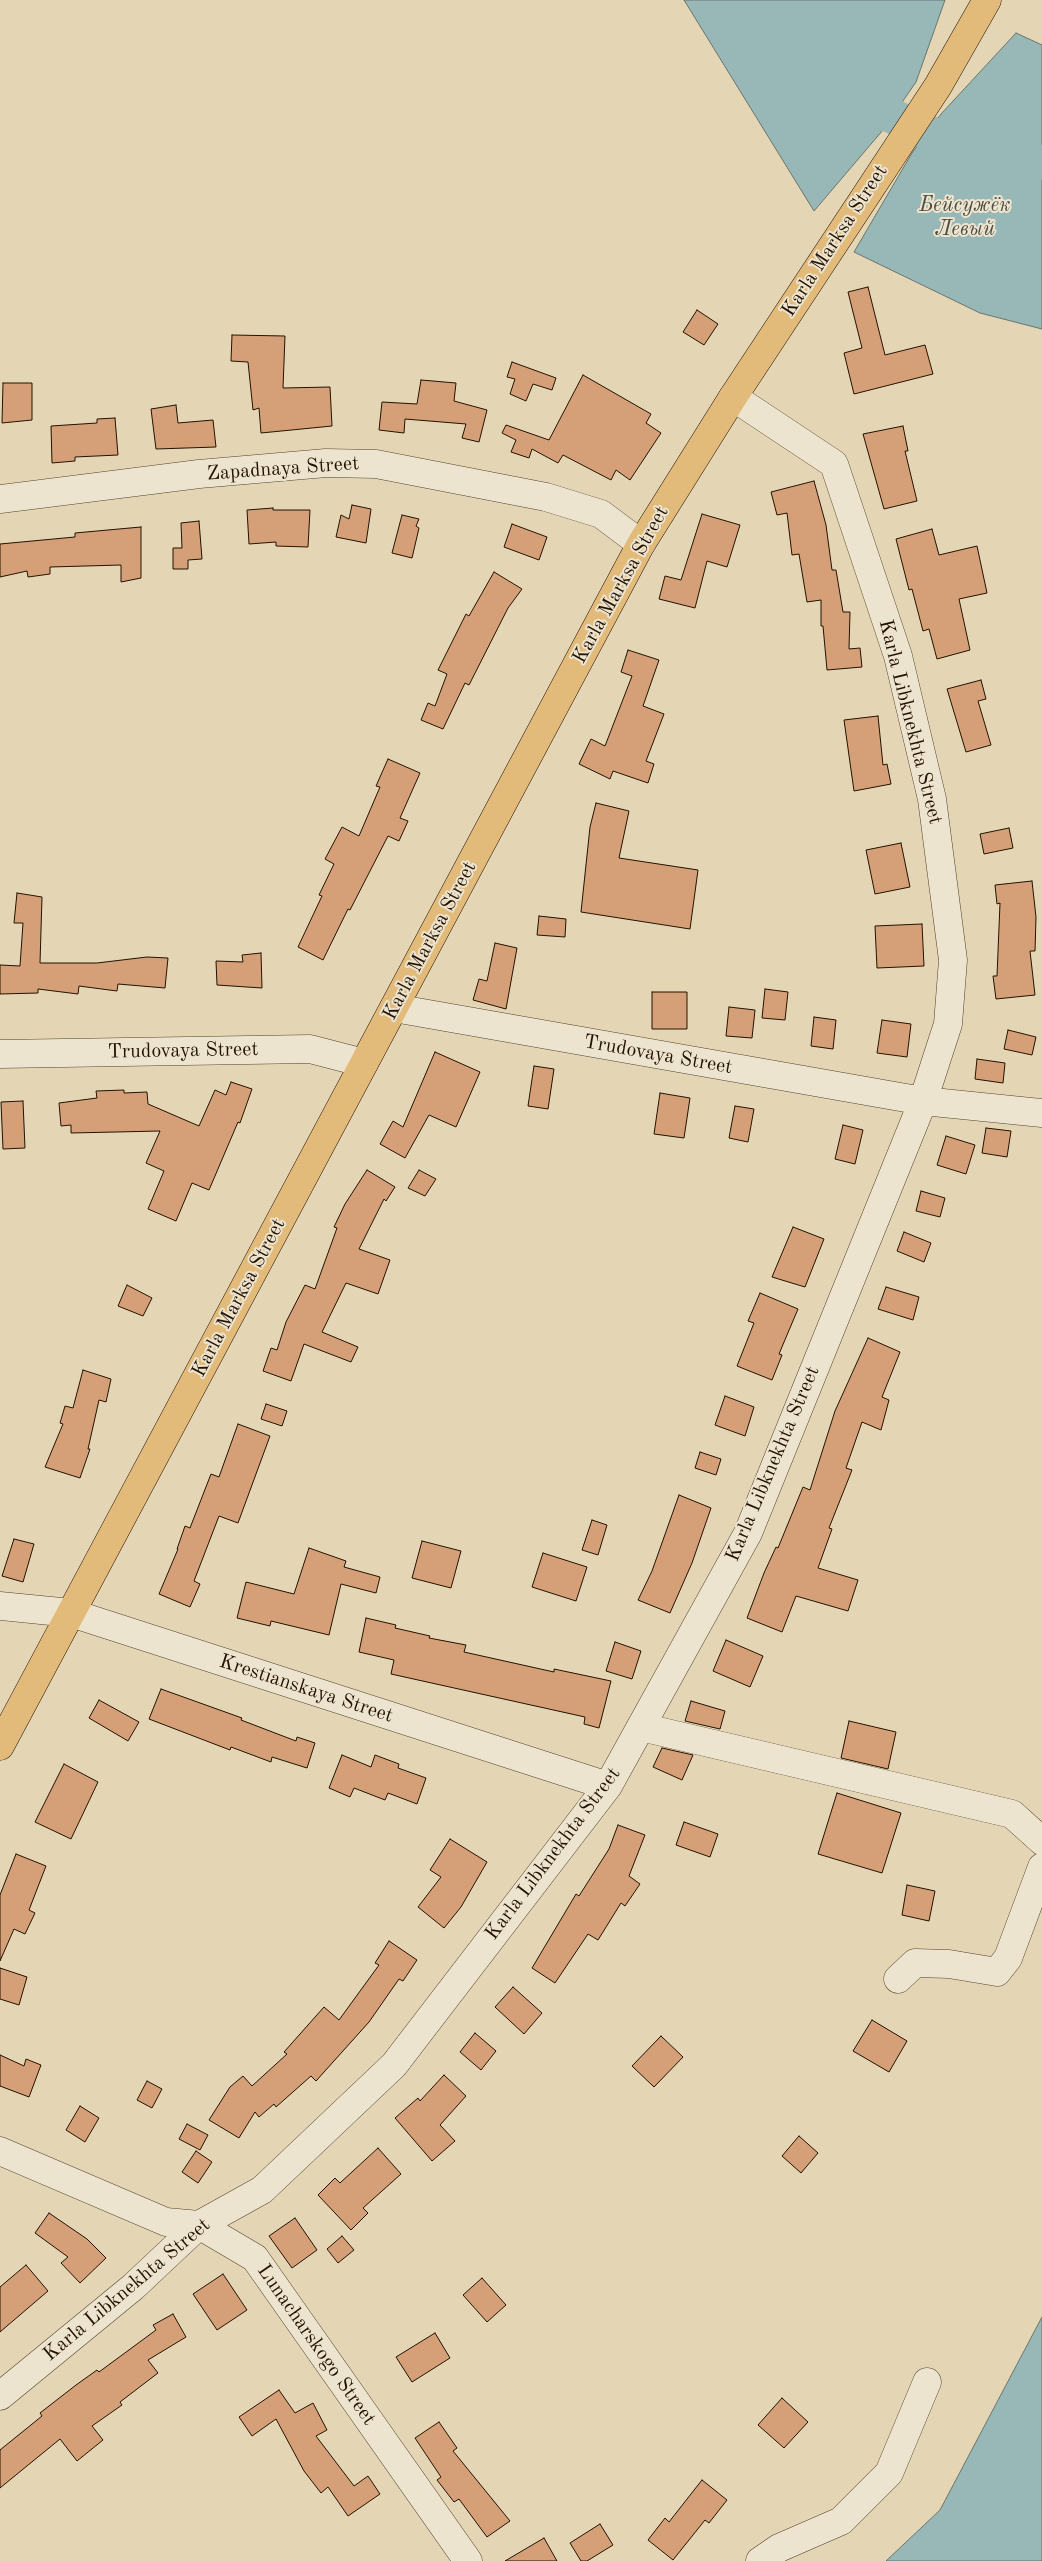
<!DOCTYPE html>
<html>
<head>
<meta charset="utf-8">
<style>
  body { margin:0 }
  canvas { display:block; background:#e4d6b5 }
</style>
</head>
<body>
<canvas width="1042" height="2561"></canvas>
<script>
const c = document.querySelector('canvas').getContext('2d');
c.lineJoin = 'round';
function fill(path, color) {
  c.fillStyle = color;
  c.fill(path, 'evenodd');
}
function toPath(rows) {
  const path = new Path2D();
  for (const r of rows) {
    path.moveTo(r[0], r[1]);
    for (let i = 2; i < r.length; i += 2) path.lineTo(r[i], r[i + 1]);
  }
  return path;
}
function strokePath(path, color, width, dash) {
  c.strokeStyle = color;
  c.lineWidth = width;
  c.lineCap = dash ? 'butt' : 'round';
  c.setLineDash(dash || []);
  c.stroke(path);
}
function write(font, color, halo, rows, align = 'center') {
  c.font = font + ' "Old Standard TT",serif';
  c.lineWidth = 4;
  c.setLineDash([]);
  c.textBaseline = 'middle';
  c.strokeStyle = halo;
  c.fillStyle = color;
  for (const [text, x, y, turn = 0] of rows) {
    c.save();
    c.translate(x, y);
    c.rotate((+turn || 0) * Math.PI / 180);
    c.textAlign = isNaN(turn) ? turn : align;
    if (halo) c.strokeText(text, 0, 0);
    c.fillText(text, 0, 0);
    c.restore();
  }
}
const water = toPath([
  [684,0,945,0,916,82,883,130,814,211,684,0],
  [1016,33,1042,45,1042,329,980,313,854,252,912,153,941,114,1016,33],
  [1042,2317,1042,2561,886,2561,940,2510,1042,2317]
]);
fill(water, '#98b7b7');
strokePath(water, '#69756e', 1);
strokePath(toPath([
  [848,96,978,155,1042,162]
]), '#98b7b7', 35);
const building = toPath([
  [868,287,885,355,925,345,933,374,854,394,844,353,862,348,848,292,868,287],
  [697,310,718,324,704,345,683,332,697,310],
  [232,335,285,336,283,388,330,387,332,426,261,433,259,408,253,410,248,362,231,361,232,335],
  [512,362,556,378,552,390,533,384,526,401,510,394,515,379,507,377,512,362],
  [583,375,651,414,646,423,661,433,630,480,616,470,611,480,563,455,558,463,532,449,529,458,511,452,516,440,502,433,506,425,549,440,583,375],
  [421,380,456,383,454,401,487,410,479,442,462,438,466,424,405,419,404,433,379,430,382,402,417,404,421,380],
  [3,383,32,383,32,420,2,423,3,383],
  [176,405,178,423,213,420,216,447,156,449,151,409,176,405],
  [115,418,118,455,75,457,75,461,52,463,51,426,97,423,97,419,115,418],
  [903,426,908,451,905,451,917,501,884,509,863,434,903,426],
  [814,481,826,525,832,570,836,570,843,612,850,612,849,649,860,648,862,667,827,670,823,626,821,626,821,600,807,602,799,554,792,555,787,513,777,515,771,492,814,481],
  [352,505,371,509,366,543,336,537,341,515,349,519,352,505],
  [273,508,273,510,310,510,308,547,276,546,276,542,249,544,247,510,273,508],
  [702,514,740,525,727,567,707,561,695,608,659,599,665,576,681,580,702,514],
  [402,515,419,519,416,526,419,528,412,558,392,553,402,515],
  [199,521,202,559,188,560,188,569,173,569,173,548,182,548,181,523,199,521],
  [512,524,547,537,539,560,504,547,512,524],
  [141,527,141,578,121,582,121,565,50,567,50,574,28,577,27,571,0,577,0,544,75,537,75,533,141,527],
  [932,529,939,555,977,546,987,593,959,599,970,650,937,659,929,629,923,631,912,589,909,590,896,539,932,529],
  [494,572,522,589,508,608,469,685,465,683,443,729,421,720,428,703,435,706,447,674,438,670,466,614,469,616,494,572],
  [628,650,659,660,643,706,664,714,646,761,654,764,648,783,613,771,610,779,579,764,591,739,605,746,632,676,621,672,628,650],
  [981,680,986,699,978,701,991,745,966,752,947,689,981,680],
  [878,716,883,765,887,764,891,784,854,791,844,720,878,716],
  [388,759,420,773,400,818,408,821,399,841,388,836,350,910,348,909,323,960,298,947,322,896,319,895,334,864,325,859,342,827,359,836,380,787,376,786,388,759],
  [596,803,629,811,619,858,698,870,690,929,581,912,590,827,596,803],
  [1009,828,1013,848,984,854,980,834,1009,828],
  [901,843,910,887,875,894,866,850,901,843],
  [1032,881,1036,917,1035,951,1030,951,1035,995,996,999,993,976,997,976,1000,903,997,904,995,885,1032,881],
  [17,893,42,897,40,963,97,963,147,957,168,958,165,988,118,984,117,991,79,986,78,994,38,989,38,993,0,994,0,965,20,966,23,923,14,923,17,893],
  [539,916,566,919,565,937,537,935,539,916],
  [922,924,924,966,877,968,875,926,922,924],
  [495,943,517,948,506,1009,473,1000,479,979,487,981,495,943],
  [261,953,262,988,217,985,216,961,243,962,242,955,261,953],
  [765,989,788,992,785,1020,762,1018,765,989],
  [652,992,687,992,687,1029,652,1029,652,992],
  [729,1007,755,1010,752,1038,726,1036,729,1007],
  [814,1017,836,1020,833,1049,811,1046,814,1017],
  [882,1020,911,1024,907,1057,877,1053,882,1020],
  [1008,1030,1036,1037,1032,1055,1004,1049,1008,1030],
  [435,1052,480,1072,456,1127,429,1115,405,1158,380,1144,393,1121,403,1127,435,1052],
  [977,1059,1005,1063,1003,1083,975,1079,977,1059],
  [534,1066,554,1069,548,1109,528,1106,534,1066],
  [231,1082,252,1089,240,1123,238,1122,209,1190,192,1183,176,1221,148,1209,164,1171,146,1163,160,1131,71,1133,71,1125,61,1126,59,1103,97,1098,96,1091,124,1090,124,1093,147,1092,148,1104,199,1126,215,1090,226,1095,231,1082],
  [660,1093,690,1098,684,1138,654,1134,660,1093],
  [23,1101,25,1148,3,1149,1,1102,23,1101],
  [735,1106,754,1109,748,1142,729,1138,735,1106],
  [843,1125,863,1130,855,1164,835,1159,843,1125],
  [986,1128,1011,1131,1007,1157,982,1153,986,1128],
  [946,1136,975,1145,966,1174,937,1165,946,1136],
  [367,1170,395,1187,386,1201,384,1199,359,1249,390,1260,378,1294,346,1283,322,1332,358,1347,351,1362,304,1344,291,1381,263,1371,271,1348,277,1350,286,1322,305,1285,315,1289,337,1228,334,1227,345,1204,367,1170],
  [419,1170,436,1179,425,1196,408,1188,419,1170],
  [921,1191,945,1198,940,1217,916,1211,921,1191],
  [793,1227,824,1239,805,1287,772,1277,793,1227],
  [904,1232,931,1243,924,1262,897,1251,904,1232],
  [127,1285,152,1298,143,1316,118,1306,127,1285],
  [886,1287,919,1297,913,1320,878,1309,886,1287],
  [760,1293,798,1309,779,1354,782,1355,772,1380,737,1366,754,1323,748,1321,760,1293],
  [868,1338,900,1352,882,1397,889,1400,881,1430,862,1422,846,1468,852,1470,829,1528,832,1529,818,1568,858,1580,848,1611,796,1596,782,1632,747,1618,764,1573,776,1547,778,1548,803,1487,810,1490,835,1411,868,1338],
  [83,1370,111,1379,106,1402,99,1400,88,1449,90,1449,80,1478,45,1467,63,1424,60,1423,65,1406,73,1408,83,1370],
  [725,1396,754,1407,745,1436,715,1425,725,1396],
  [266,1404,287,1411,282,1426,261,1419,266,1404],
  [238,1424,270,1436,238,1523,219,1516,194,1581,200,1584,190,1607,159,1594,178,1549,177,1549,185,1526,190,1528,211,1474,219,1477,238,1424],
  [700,1452,721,1459,716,1475,695,1468,700,1452],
  [679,1495,711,1508,692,1563,670,1613,638,1600,652,1571,679,1495],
  [592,1520,607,1525,598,1555,582,1550,592,1520],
  [14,1539,34,1544,23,1582,2,1576,14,1539],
  [422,1541,461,1551,451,1588,412,1578,422,1541],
  [309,1548,346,1561,344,1567,380,1577,376,1593,341,1584,329,1635,271,1621,270,1626,237,1618,246,1582,294,1594,309,1548],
  [543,1553,587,1567,576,1601,532,1587,543,1553],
  [366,1618,396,1625,395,1628,430,1636,429,1638,466,1645,464,1652,554,1672,554,1669,611,1681,599,1728,584,1724,585,1717,391,1674,394,1660,359,1652,366,1618],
  [726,1640,763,1656,750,1687,713,1671,726,1640],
  [615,1642,641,1651,632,1679,606,1671,615,1642],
  [161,1689,242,1718,241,1720,296,1741,297,1737,315,1743,307,1768,272,1757,271,1762,231,1747,230,1750,149,1719,161,1689],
  [99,1700,139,1722,128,1741,89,1718,99,1700],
  [691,1701,725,1711,720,1729,685,1721,691,1701],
  [849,1721,896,1732,888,1769,841,1758,849,1721],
  [662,1748,693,1755,682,1780,653,1767,662,1748],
  [342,1755,371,1767,375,1755,399,1764,398,1768,426,1778,417,1804,388,1793,385,1800,354,1788,350,1797,329,1788,342,1755],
  [64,1764,98,1782,71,1839,35,1822,64,1764],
  [837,1793,901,1813,882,1873,818,1854,837,1793],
  [684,1822,718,1834,710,1857,676,1845,684,1822],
  [618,1825,645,1835,629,1876,640,1884,625,1906,621,1903,598,1940,588,1934,555,1983,532,1968,576,1894,579,1896,609,1849,618,1825],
  [450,1839,487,1862,461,1907,444,1928,418,1907,441,1877,430,1870,450,1839],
  [16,1854,46,1866,29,1910,35,1913,25,1934,14,1929,0,1961,0,1895,16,1854],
  [907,1885,935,1891,929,1921,902,1915,907,1885],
  [389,1941,417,1960,403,1981,399,1979,369,2022,316,2081,311,2076,276,2107,274,2104,259,2117,255,2112,239,2138,209,2120,230,2087,243,2076,252,2086,287,2054,284,2052,324,2007,339,2020,379,1965,375,1963,389,1941],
  [0,1968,27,1977,19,2005,0,1999,0,1968],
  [513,1987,542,2013,524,2034,495,2007,513,1987],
  [872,2020,907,2041,889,2072,853,2051,872,2020],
  [475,2033,496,2051,481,2070,460,2052,475,2033],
  [661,2036,683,2057,654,2087,632,2066,661,2036],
  [0,2055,24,2066,26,2059,41,2065,29,2097,0,2086,0,2055],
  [444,2075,466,2096,440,2125,455,2141,432,2161,395,2118,418,2098,420,2101,444,2075],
  [147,2081,162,2089,152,2108,137,2100,147,2081],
  [80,2106,99,2118,85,2142,66,2130,80,2106],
  [187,2124,208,2135,200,2150,179,2139,187,2124],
  [799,2136,818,2153,801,2173,782,2156,799,2136],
  [378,2148,401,2174,363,2208,368,2213,351,2230,318,2195,335,2178,340,2183,378,2148],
  [196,2151,212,2162,198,2183,182,2172,196,2151],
  [49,2213,87,2239,106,2258,80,2283,61,2263,68,2257,35,2233,49,2213],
  [295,2218,317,2250,292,2268,269,2236,295,2218],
  [342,2236,354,2250,338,2263,327,2249,342,2236],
  [26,2265,48,2291,0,2332,0,2287,26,2265],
  [223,2274,247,2310,217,2330,193,2294,223,2274],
  [482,2278,506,2305,487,2322,463,2295,482,2278],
  [173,2314,186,2337,148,2360,158,2373,120,2402,122,2405,92,2426,103,2440,77,2461,60,2439,0,2488,0,2450,42,2416,40,2413,76,2385,97,2370,99,2372,156,2330,153,2325,173,2314],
  [435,2333,450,2358,412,2382,396,2357,435,2333],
  [279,2390,295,2413,313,2403,327,2430,316,2436,354,2486,368,2476,380,2494,348,2516,328,2487,321,2493,304,2471,276,2419,252,2436,239,2417,279,2390],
  [782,2398,808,2422,784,2448,758,2425,782,2398],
  [439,2422,457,2448,453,2451,510,2521,487,2537,459,2499,454,2502,437,2480,441,2477,415,2438,439,2422],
  [702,2480,727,2500,709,2523,705,2520,673,2560,648,2540,665,2518,669,2522,702,2480],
  [600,2524,613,2545,587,2561,581,2561,570,2543,600,2524],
  [544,2538,557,2561,505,2561,544,2538]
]);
fill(building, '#d59f78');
strokePath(building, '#231201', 1);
const minor = toPath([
  [0,499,199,474,326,463,376,464,546,497,601,514,641,544],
  [394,1008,923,1101,1042,1113],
  [0,1054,310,1049,364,1063],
  [0,1606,71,1613,608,1786],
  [641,1727,1012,1814,1042,1841],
  [898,1979,915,1963,949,1964,997,1972,1008,1958,1042,1867],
  [0,2151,166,2222,199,2225,255,2258,468,2561],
  [0,2396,133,2287,199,2225,262,2190,394,2065,608,1786,748,1533,923,1101,948,1024,953,960,932,799,898,656,834,464,733,397],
  [760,2561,779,2548,841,2521,889,2473,927,2382]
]);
const major = toPath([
  [0,1746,641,544,733,397,938,86,987,0]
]);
strokePath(minor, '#53432e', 29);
strokePath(major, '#231201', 29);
strokePath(minor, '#ede4cf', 28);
strokePath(major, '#e2bb7a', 28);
write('20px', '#231201', '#ede4cf', [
  ["Karla Marksa Street",835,241,-57],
  ["Zapadnaya Street",283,469,-4],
  ["Karla Marksa Street",621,585,-61],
  ["Karla Libknekhta Street",910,722,76],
  ["Karla Marksa Street",430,941,-62],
  ["Trudovaya Street",183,1051,-1],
  ["Trudovaya Street",658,1055,10],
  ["Karla Marksa Street",239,1298,-62],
  ["Karla Libknekhta Street",773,1464,-67],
  ["Krestianskaya Street",306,1689,18],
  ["Karla Libknekhta Street",553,1854,-53],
  ["Karla Libknekhta Street",127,2290,-40],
  ["Lunacharskogo Street",316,2345,55]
]);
write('italic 21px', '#4c4c41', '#ede4cf', [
  ["Бейсужёк",965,205],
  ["Левый",965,229]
]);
</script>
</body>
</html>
